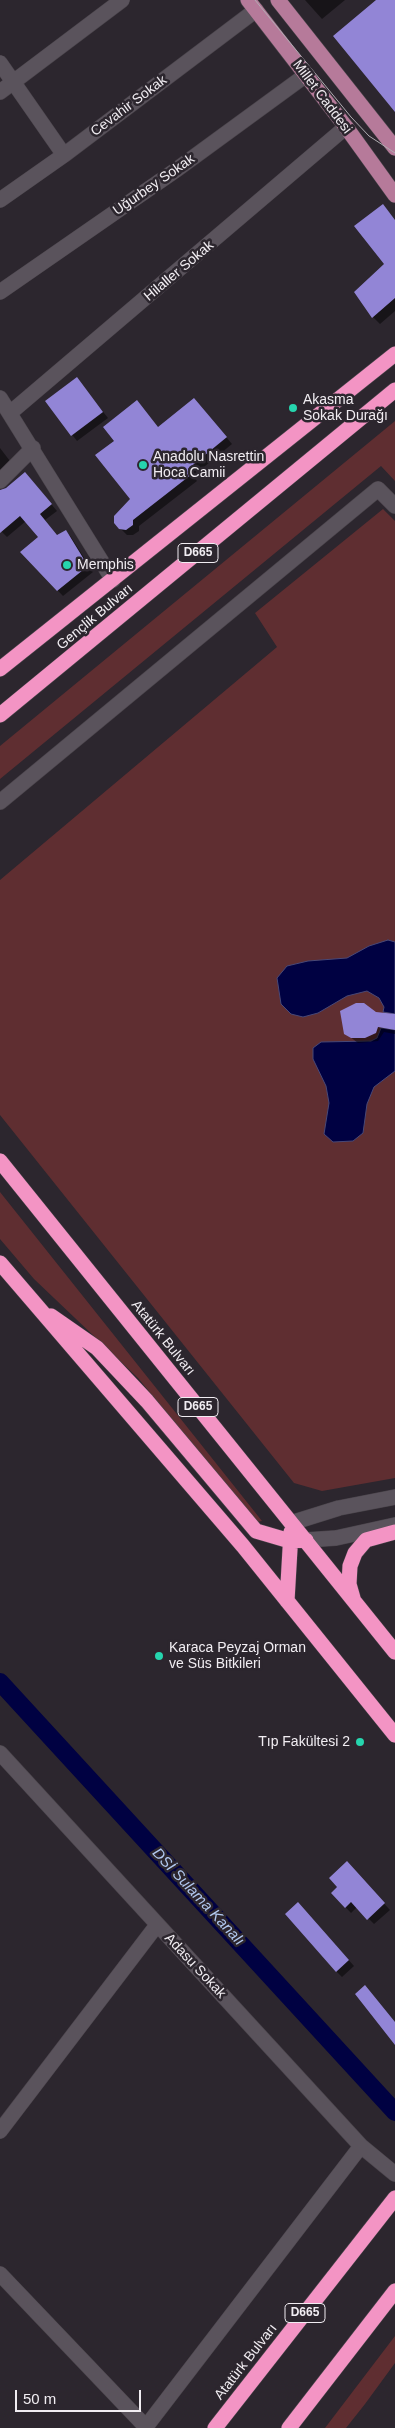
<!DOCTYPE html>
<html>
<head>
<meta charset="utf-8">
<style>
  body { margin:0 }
  #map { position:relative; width:395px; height:2428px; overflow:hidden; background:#2c262e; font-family:Helvetica,sans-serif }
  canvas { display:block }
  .scale { position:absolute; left:15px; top:2390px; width:126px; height:22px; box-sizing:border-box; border:2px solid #f1edf2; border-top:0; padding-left:6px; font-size:15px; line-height:18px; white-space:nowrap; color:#f1edf2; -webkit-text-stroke:4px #2c262e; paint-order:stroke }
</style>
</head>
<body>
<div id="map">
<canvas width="395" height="2428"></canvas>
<div class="scale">50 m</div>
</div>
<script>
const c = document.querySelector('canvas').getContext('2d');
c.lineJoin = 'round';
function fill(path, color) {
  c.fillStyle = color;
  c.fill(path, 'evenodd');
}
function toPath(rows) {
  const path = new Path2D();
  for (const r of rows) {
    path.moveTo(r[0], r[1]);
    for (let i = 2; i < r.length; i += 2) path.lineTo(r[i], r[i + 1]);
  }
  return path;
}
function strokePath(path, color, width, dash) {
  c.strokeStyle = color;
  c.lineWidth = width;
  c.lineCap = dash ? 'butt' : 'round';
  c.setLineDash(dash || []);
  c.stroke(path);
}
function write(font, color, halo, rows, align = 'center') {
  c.font = font + ' Helvetica,sans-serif';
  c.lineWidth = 5;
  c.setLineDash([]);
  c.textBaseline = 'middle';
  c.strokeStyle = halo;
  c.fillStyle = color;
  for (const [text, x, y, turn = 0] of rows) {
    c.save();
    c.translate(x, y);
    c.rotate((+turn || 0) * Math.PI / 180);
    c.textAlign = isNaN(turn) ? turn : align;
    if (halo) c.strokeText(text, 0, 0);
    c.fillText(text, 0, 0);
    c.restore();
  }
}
fill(toPath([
  [395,421,395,481,381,466,0,779,0,746],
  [383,509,395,521,395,1478,322,1491,294,1483,0,1115,0,880,277,647,255,613],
  [0,1192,262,1521,257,1522,138,1378,34,1279,0,1239],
  [395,2336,395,2363,365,2404,346,2428,325,2428]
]), '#5f2e31');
const water = toPath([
  [388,940,395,942,395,1014,383,1012,384,1007,379,998,367,991,347,996,318,1013,303,1017,291,1014,281,1004,277,978,287,966,308,961,347,958,369,946,388,940],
  [381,1028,395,1030,395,1071,374,1087,367,1104,363,1133,353,1141,333,1142,324,1134,329,1103,326,1086,313,1059,313,1048,321,1042,371,1041,377,1038,381,1028]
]);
fill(water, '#000142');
strokePath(water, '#484877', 1);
fill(toPath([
  [305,0,345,0,322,19],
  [382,205,395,220,395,311,380,324,373,317,386,264],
  [77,379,108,418,77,441,47,402],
  [194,399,232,444,193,476,197,481,139,526,139,531,133,535,127,535,120,528,159,428],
  [0,448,13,465,0,480],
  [30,479,57,511,45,520,57,536,66,531,71,537,93,572,63,596,21,552,40,538,26,521,7,537,0,530,0,490],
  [375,1013,395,1015,395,1034,384,1032,378,1041,358,1043,345,1033],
  [352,1869,390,1910,374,1924,357,1907,351,1913,332,1893],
  [304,1910,354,1966,342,1977,336,1971]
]), '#0007');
strokePath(toPath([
  [0,1682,395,2112]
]), '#000142', 18);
fill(toPath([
  [376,0,395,0,395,112,333,36],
  [383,204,395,220,395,298,372,318,354,292,384,264,354,226],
  [77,377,103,412,71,436,45,401],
  [194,398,227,437,188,469,192,474,133,520,133,525,126,530,119,529,114,523,114,516,130,499,95,455,114,441,103,427,137,400,158,427],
  [25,472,52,504,40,514,57,535,66,530,88,566,57,591,20,552,38,537,20,516,0,533,0,490,6,488],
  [356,1003,364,1003,376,1012,395,1014,395,1030,378,1027,376,1033,365,1038,351,1038,344,1034,340,1011],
  [347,1861,385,1903,367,1920,351,1902,345,1908,331,1893,337,1887,329,1878],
  [298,1902,349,1960,336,1972,285,1914],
  [365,1985,395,2022,395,2045,355,1994]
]), '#9285d6');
const minor = toPath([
  [0,63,64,155],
  [0,92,122,0],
  [0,200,64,155,256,10],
  [0,292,176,170,306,75],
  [0,398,113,580],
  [10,413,346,127],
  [0,481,33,448],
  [0,802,378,489,395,506],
  [291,1523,339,1508,395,1497],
  [306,1540,336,1538,395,1525],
  [0,1753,361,2146,395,2174],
  [0,2131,157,1925],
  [0,2274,146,2427],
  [145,2428,361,2146]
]);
const major = toPath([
  [248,0,346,127,395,195],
  [278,0,395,148]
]);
const highway = toPath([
  [0,669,395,354],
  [0,715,395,390],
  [0,1161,395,1652],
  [0,1263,243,1546,395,1735],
  [51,1316,97,1348,147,1401,256,1531,290,1541,306,1540],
  [353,1598,349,1584,350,1566,355,1553,366,1540,395,1532],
  [287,1601,291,1532],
  [215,2428,395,2198],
  [289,2428,395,2291]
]);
strokePath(minor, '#4a444b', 16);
strokePath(major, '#4a444b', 16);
strokePath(highway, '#4a444b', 16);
strokePath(minor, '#5a535c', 15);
strokePath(major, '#b67a9a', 15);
strokePath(highway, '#f394c4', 15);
strokePath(toPath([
  [255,0,351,117,369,136,395,153]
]), '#b0acb2', 1);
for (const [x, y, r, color] of [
  [293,408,5,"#26d5ae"],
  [143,465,5,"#26d5ae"],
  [67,565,5,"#26d5ae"],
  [159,1656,5,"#26d5ae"],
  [360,1742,5,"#26d5ae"]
]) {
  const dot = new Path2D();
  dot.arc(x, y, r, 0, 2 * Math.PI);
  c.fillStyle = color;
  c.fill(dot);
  strokePath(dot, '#2c262e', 2);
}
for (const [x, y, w] of [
  [198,553,40],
  [198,1407,40],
  [305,2313,40]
]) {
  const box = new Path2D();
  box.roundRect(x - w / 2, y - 9.5, w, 19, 4);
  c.fillStyle = '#2c262e';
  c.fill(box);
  strokePath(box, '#f1edf2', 1);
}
write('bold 12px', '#f1edf2', null, [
  ["D665",198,553],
  ["D665",198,1407],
  ["D665",305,2313]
]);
write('14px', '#f1edf2', '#2c262e', [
  ["Millet Caddesi",322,97,53],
  ["Cevahir Sokak",129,106,-37],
  ["Uğurbey Sokak",154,185,-35],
  ["Hilaller Sokak",179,271,-40],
  ["Gençlik Bulvarı",95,617,-40],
  ["Atatürk Bulvarı",163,1338,51],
  ["Adasu Sokak",195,1966,47],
  ["Atatürk Bulvarı",246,2362,-52]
]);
write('14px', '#f1edf2', '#2c262e', [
  ["Akasma",303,400],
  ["Sokak Durağı",303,416],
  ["Anadolu Nasrettin",153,457],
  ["Hoca Camii",153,473],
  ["Memphis",77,565],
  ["Karaca Peyzaj Orman",169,1648],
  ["ve Süs Bitkileri",169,1664],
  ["Tıp Fakültesi 2",350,1742,"right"]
], 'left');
write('italic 15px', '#b1c8ef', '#2c262e', [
  ["DSİ Sulama Kanalı",198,1897,47]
]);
</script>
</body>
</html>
